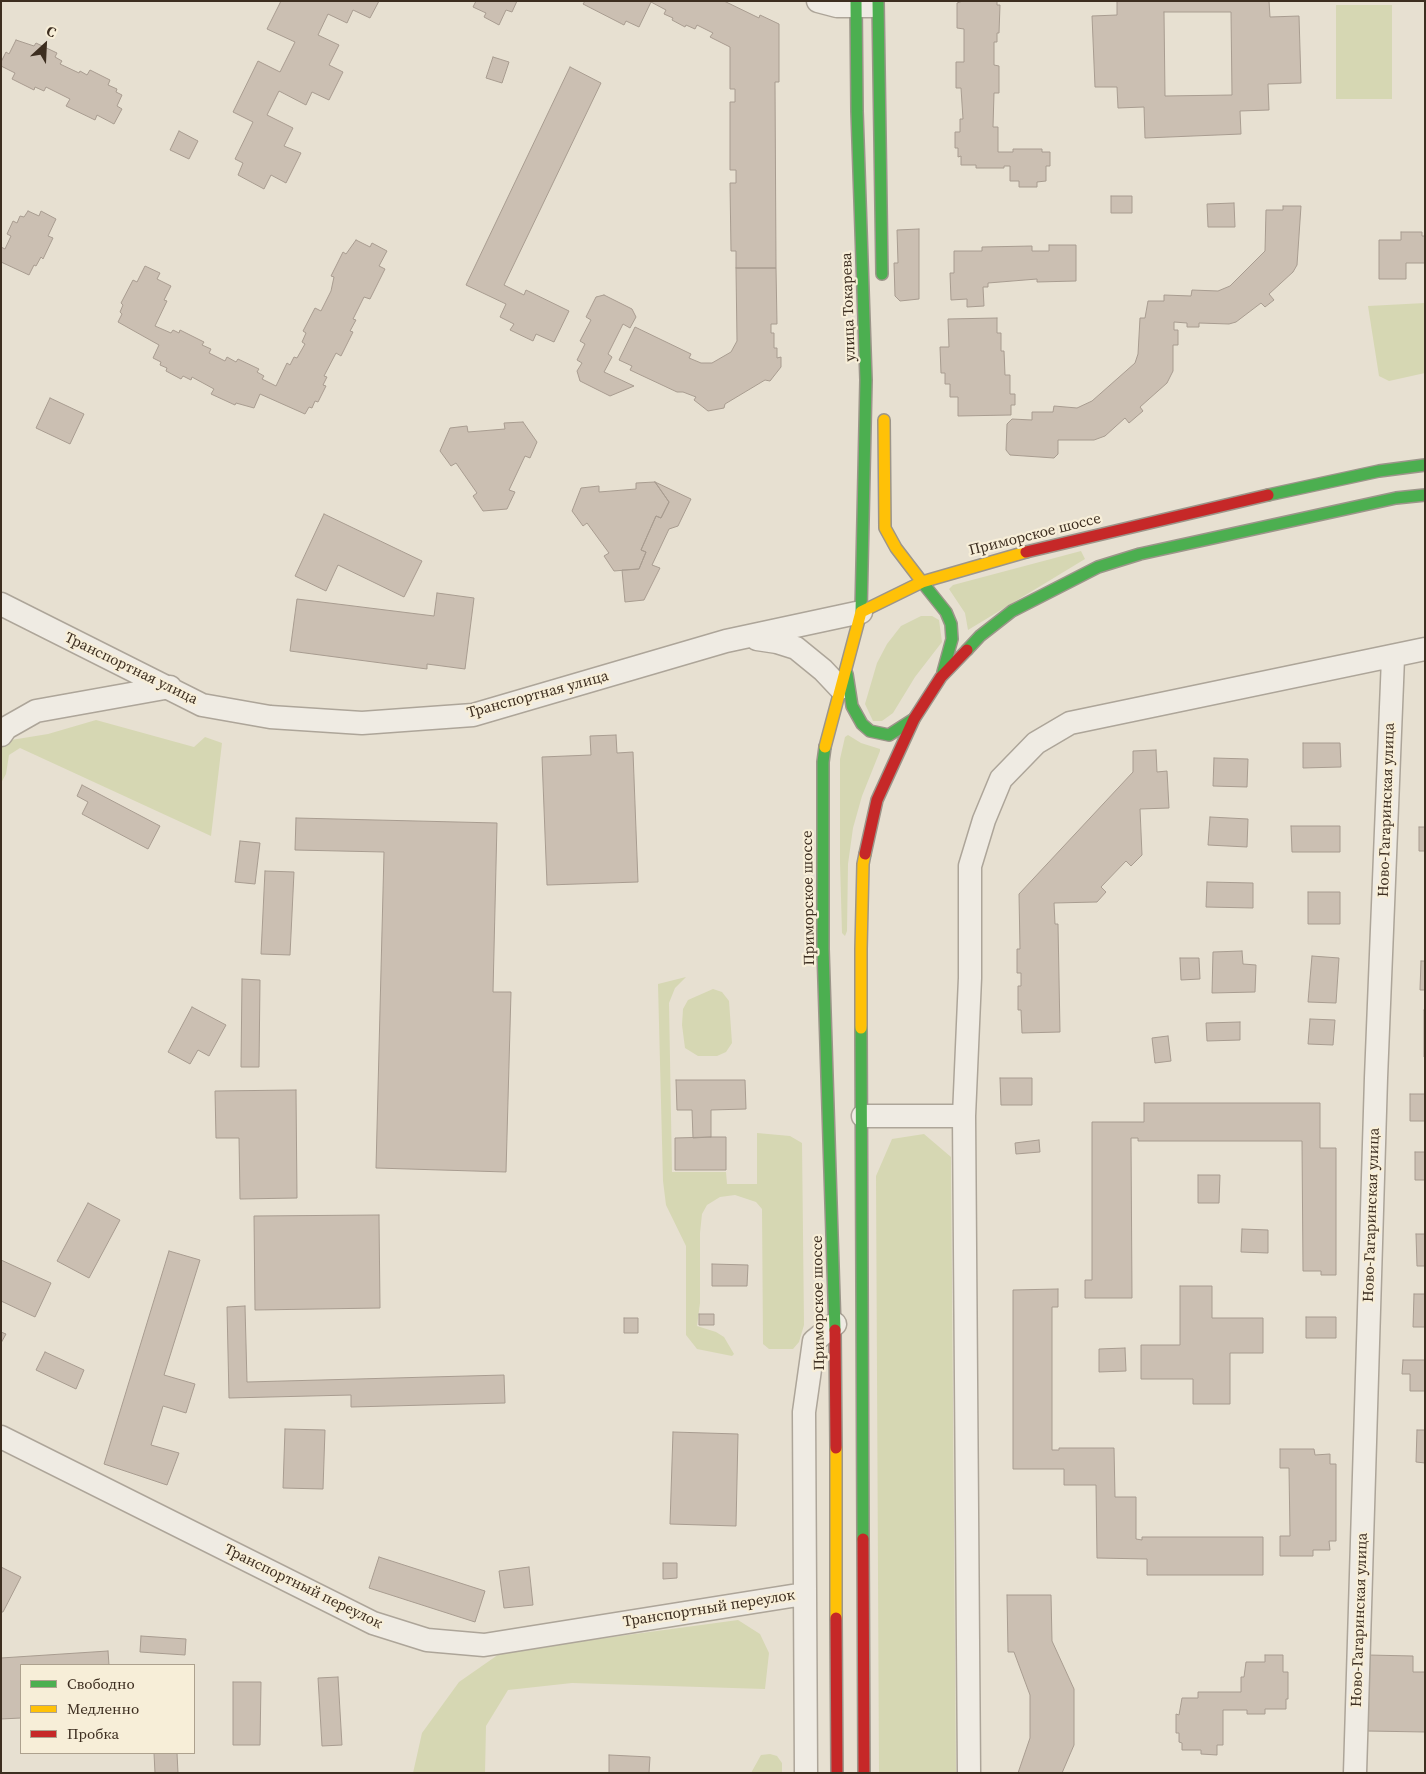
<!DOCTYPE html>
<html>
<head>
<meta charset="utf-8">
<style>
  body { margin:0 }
  #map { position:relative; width:1426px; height:1774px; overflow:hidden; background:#e7e0d1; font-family:"Source Serif 4",serif }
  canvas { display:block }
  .frame { position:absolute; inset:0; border:2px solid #3d2e20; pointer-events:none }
  .legend { position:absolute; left:20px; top:1664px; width:175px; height:90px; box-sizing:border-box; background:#f7eed8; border:1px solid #ada18e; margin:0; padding:6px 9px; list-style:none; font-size:15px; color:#3d2e20 }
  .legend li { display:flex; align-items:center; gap:10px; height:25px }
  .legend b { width:25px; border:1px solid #ada18e }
  .north { position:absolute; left:20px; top:20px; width:50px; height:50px; -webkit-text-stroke:4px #f7eed8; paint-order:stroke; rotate:25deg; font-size:14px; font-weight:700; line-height:20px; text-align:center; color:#3d2e20 }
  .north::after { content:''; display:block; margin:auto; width:18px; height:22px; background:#3d2e20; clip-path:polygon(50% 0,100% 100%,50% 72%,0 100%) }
</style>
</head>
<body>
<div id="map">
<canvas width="1426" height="1774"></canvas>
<div class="frame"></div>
<ul class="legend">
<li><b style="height:6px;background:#4caf50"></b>Свободно</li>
<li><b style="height:6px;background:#ffc107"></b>Медленно</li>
<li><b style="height:6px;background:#c62828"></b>Пробка</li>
</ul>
<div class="north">С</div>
</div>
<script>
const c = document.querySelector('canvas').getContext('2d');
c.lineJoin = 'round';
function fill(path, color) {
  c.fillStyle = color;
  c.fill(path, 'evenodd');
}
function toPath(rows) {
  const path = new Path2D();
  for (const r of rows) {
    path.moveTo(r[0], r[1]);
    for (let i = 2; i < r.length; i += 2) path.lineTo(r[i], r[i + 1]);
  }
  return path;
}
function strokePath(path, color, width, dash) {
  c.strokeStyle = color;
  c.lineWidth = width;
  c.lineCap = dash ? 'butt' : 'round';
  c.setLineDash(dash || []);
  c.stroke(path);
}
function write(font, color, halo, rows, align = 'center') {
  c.font = font + ' "Source Serif 4",serif';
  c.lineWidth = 4.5;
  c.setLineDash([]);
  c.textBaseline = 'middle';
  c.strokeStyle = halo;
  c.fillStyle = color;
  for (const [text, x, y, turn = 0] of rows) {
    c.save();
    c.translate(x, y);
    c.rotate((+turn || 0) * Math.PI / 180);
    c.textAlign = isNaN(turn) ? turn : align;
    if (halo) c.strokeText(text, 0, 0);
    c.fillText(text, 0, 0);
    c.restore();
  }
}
fill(toPath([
  [1336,5,1392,5,1392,99,1336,99],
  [1425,303,1425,373,1389,381,1379,376,1368,306],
  [1081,551,1085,559,968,630,965,613,949,589,953,585],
  [921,616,932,616,939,620,942,642,915,677,893,713,882,721,873,721,865,704,877,663,887,644,901,626],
  [96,720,194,747,205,737,222,743,211,836,20,748,9,755,6,774,1,783,1,744,5,741,48,734],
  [848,735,861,743,880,749,880,751,862,796,853,828,848,864,847,931,845,936,842,933,840,862,840,759,845,737],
  [686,977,675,988,669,1003,672,1172,726,1172,727,1184,757,1184,757,1133,790,1136,802,1143,804,1325,799,1342,793,1349,769,1349,763,1344,762,1209,756,1202,735,1195,720,1197,707,1205,702,1214,700,1233,700,1303,697,1326,716,1332,724,1337,734,1354,732,1356,697,1349,686,1335,686,1246,666,1205,663,1181,658,984],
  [713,989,722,992,729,1001,732,1043,726,1052,717,1056,698,1056,685,1048,682,1025,683,1009,688,1000],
  [924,1134,951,1157,956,1773,879,1773,876,1176,892,1139],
  [738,1620,760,1634,769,1653,765,1689,572,1683,508,1690,486,1726,485,1773,413,1773,422,1733,459,1682,502,1652],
  [770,1754,777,1756,782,1763,782,1773,751,1773,761,1755]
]), '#d6d7b3');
const building = toPath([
  [281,1,379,1,370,18,353,10,347,23,328,14,318,35,339,45,329,65,343,72,329,100,312,92,306,105,279,91,267,115,293,128,284,146,301,153,286,183,271,175,264,189,238,175,243,163,235,159,253,122,233,112,258,61,280,72,295,42,267,29,281,1],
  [476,1,517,1,512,12,506,10,499,25,484,17,486,13,473,7,476,1],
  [585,1,724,1,759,18,760,15,779,24,779,82,775,82,776,268,736,268,736,251,731,251,730,183,736,183,736,170,730,170,730,102,735,102,735,89,730,89,730,47,710,37,713,33,697,25,695,29,686,25,685,27,672,20,673,18,664,14,666,10,651,2,639,27,626,21,624,25,583,4,585,1],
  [963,1,997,1,997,5,1000,5,999,33,997,33,997,42,994,42,994,65,999,66,999,93,994,93,993,127,998,127,998,152,1013,152,1013,149,1042,149,1042,152,1050,152,1050,166,1046,166,1046,181,1037,182,1037,187,1019,187,1019,181,1010,181,1010,166,1004,166,1004,168,976,168,976,165,961,165,961,156,958,157,958,148,955,148,955,132,960,132,960,119,963,119,961,88,956,88,956,62,964,62,964,29,957,28,957,3,963,1],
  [1117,1,1269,1,1270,17,1299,16,1301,83,1268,84,1269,110,1240,111,1241,134,1145,138,1144,107,1118,108,1117,87,1095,87,1092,16,1117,15,1117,1],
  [1164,12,1231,12,1232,95,1165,96,1164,12],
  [16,40,34,46,36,43,57,53,55,57,62,61,60,64,79,73,80,71,87,75,90,70,110,80,108,85,117,89,116,92,122,95,117,106,122,109,114,124,97,115,95,120,66,106,70,99,46,87,44,91,35,87,34,90,12,79,15,73,1,66,1,62,6,52,9,54,16,40],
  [493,57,509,62,502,83,486,78,493,57],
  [570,67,601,83,504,285,524,295,526,290,569,311,554,342,536,334,533,341,510,330,514,324,500,317,506,304,466,285,570,67],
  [179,131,198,141,189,159,170,150,179,131],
  [1111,196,1132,196,1132,213,1111,213,1111,196],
  [1234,203,1235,227,1208,227,1207,204,1234,203],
  [1283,206,1301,206,1297,265,1293,272,1269,294,1274,300,1265,307,1261,303,1236,322,1229,324,1199,323,1199,327,1187,327,1187,323,1174,322,1174,330,1178,330,1178,345,1173,345,1173,371,1167,383,1140,407,1143,411,1129,423,1125,418,1105,436,1094,440,1058,440,1058,454,1054,458,1010,455,1006,450,1007,424,1012,419,1032,420,1032,412,1053,412,1054,406,1077,408,1092,401,1135,363,1138,354,1140,318,1145,318,1148,301,1164,301,1164,295,1191,296,1192,290,1218,291,1230,286,1265,251,1266,210,1283,210,1283,206],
  [28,211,39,216,41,211,56,219,48,236,53,238,43,259,41,257,36,266,34,265,29,275,1,262,1,247,5,249,11,236,7,234,13,221,17,223,20,216,24,217,28,211],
  [919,229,919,299,900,301,895,296,894,263,898,263,897,230,919,229],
  [1401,232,1422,232,1422,236,1425,236,1425,263,1406,263,1406,279,1379,279,1379,240,1401,240,1401,232],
  [356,240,370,247,372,243,387,251,379,266,385,269,370,299,364,297,353,319,356,320,350,331,353,332,341,356,336,353,324,376,327,377,323,385,326,386,318,402,315,401,312,408,309,407,305,414,260,394,254,408,236,403,235,405,211,394,214,389,192,377,191,380,183,376,181,379,166,371,167,368,160,365,161,362,153,358,159,345,118,322,122,314,120,312,123,305,121,303,133,280,137,282,145,266,160,273,157,279,171,286,164,300,167,301,155,326,171,333,173,330,179,333,180,330,204,342,202,345,211,349,209,353,225,361,227,357,236,362,238,359,259,369,257,372,264,376,262,379,276,386,287,363,290,365,294,357,297,358,305,344,302,342,306,333,303,331,315,308,321,311,331,291,334,277,331,276,343,252,346,254,356,240],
  [1049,245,1076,245,1076,281,1037,282,1037,279,988,283,988,287,983,287,984,306,967,307,967,299,951,300,950,273,954,273,954,251,982,251,982,247,1032,246,1032,251,1049,251,1049,245],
  [736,268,776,268,777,324,771,324,771,333,774,333,774,348,777,348,777,358,781,357,781,367,770,381,765,380,725,404,724,408,708,411,694,400,696,397,683,392,677,392,630,370,632,366,619,360,635,327,691,354,689,358,701,363,712,363,731,352,737,341,736,268],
  [604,295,632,309,636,317,630,328,623,324,608,354,612,357,604,372,634,386,610,396,580,381,577,371,582,363,577,360,585,344,580,341,591,320,586,317,596,297,604,295],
  [997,318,997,333,1001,333,1001,351,1004,351,1005,375,1010,375,1010,394,1015,394,1015,405,1011,405,1011,415,958,416,958,397,950,397,950,384,945,384,945,373,941,373,940,347,949,347,948,319,997,318],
  [50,398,84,414,70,444,36,428,50,398],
  [523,422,537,442,530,458,525,456,509,490,515,492,507,509,483,511,473,496,477,493,456,463,451,466,440,451,450,428,467,426,468,432,505,429,504,423,523,422],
  [655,482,669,502,661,518,656,516,641,550,646,552,639,569,614,571,604,556,609,553,587,523,583,526,572,511,581,488,599,486,599,492,636,489,636,483,655,482],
  [655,482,691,499,678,526,669,529,652,565,660,568,644,600,625,602,622,570,639,569,646,552,641,550,656,516,661,518,669,502,655,482],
  [324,514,422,561,404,597,338,565,326,591,295,576,324,514],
  [437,593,474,598,465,669,427,664,427,669,290,651,297,599,434,616,437,593],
  [616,735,617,753,633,752,638,882,547,885,542,757,591,755,590,736,616,735],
  [1303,743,1340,743,1341,767,1303,768,1303,743],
  [1156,750,1157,772,1167,771,1169,808,1140,809,1142,855,1131,866,1126,861,1101,887,1106,892,1097,902,1054,903,1055,924,1058,924,1060,1032,1022,1033,1021,1010,1018,1010,1018,986,1021,986,1021,973,1017,973,1017,949,1020,949,1019,894,1133,772,1133,751,1156,750],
  [1214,758,1248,759,1247,787,1213,786,1214,758],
  [82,785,160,826,148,849,82,814,88,802,77,796,82,785],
  [1210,817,1248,819,1247,847,1208,845,1210,817],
  [296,818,497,823,493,992,511,992,506,1172,376,1168,384,852,295,850,296,818],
  [1291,826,1340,826,1340,852,1292,852,1291,826],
  [1419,827,1425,827,1425,851,1419,851,1419,827],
  [240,841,260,843,255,884,235,882,240,841],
  [265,871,294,872,290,955,261,954,265,871],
  [1207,882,1253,883,1253,908,1206,907,1207,882],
  [1308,892,1340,892,1340,924,1308,924,1308,892],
  [1242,951,1243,964,1256,965,1255,992,1212,993,1213,952,1242,951],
  [1312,956,1339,958,1336,1003,1308,1002,1312,956],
  [1180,958,1199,958,1200,979,1181,980,1180,958],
  [1421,961,1425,961,1425,990,1420,990,1421,961],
  [242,979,260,980,259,1067,241,1067,242,979],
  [192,1007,226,1025,209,1056,198,1050,190,1064,168,1052,192,1007],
  [1424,1010,1425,1010,1425,1057,1424,1057,1424,1010],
  [1310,1019,1335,1020,1333,1045,1308,1044,1310,1019],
  [1240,1022,1240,1040,1207,1041,1206,1023,1240,1022],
  [1168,1036,1171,1061,1155,1063,1152,1038,1168,1036],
  [1000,1078,1032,1078,1032,1105,1001,1105,1000,1078],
  [676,1080,745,1080,746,1109,711,1110,711,1137,693,1138,692,1110,677,1110,676,1080],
  [296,1090,297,1198,240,1199,239,1138,216,1138,215,1091,296,1090],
  [1410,1094,1425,1094,1425,1121,1410,1121,1410,1094],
  [1144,1103,1320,1103,1320,1148,1336,1148,1336,1275,1321,1275,1321,1271,1303,1271,1302,1141,1138,1141,1138,1138,1131,1138,1132,1298,1085,1298,1085,1280,1092,1280,1092,1122,1144,1122,1144,1103],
  [711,1137,726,1137,726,1170,675,1170,675,1138,711,1137],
  [1039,1140,1040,1152,1016,1154,1015,1143,1039,1140],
  [1415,1152,1425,1152,1425,1180,1415,1180,1415,1152],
  [1198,1175,1220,1175,1219,1203,1198,1203,1198,1175],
  [88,1203,120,1220,89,1278,57,1261,88,1203],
  [379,1215,380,1308,255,1310,254,1216,379,1215],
  [1242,1229,1268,1230,1268,1253,1241,1252,1242,1229],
  [1416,1234,1425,1234,1425,1266,1417,1266,1416,1234],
  [169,1251,200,1260,164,1375,195,1384,186,1413,163,1406,151,1445,179,1453,167,1485,104,1464,169,1251],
  [1,1260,51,1283,35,1317,1,1301,1,1260],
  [712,1264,748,1265,747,1286,712,1286,712,1264],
  [1180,1286,1212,1286,1212,1318,1263,1318,1263,1353,1230,1353,1230,1404,1193,1404,1193,1379,1141,1379,1141,1345,1180,1345,1180,1286],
  [1058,1289,1058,1307,1052,1307,1052,1450,1059,1450,1059,1448,1114,1448,1115,1497,1136,1497,1136,1539,1142,1540,1142,1537,1263,1537,1263,1575,1147,1575,1147,1559,1097,1558,1096,1485,1064,1485,1064,1469,1013,1469,1013,1290,1058,1289],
  [1414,1294,1425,1294,1425,1327,1413,1327,1414,1294],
  [245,1306,247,1382,504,1375,505,1403,351,1407,351,1395,229,1398,227,1307,245,1306],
  [699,1314,714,1314,714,1325,699,1325,699,1314],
  [1306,1317,1336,1317,1336,1338,1306,1338,1306,1317],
  [624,1318,638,1318,638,1333,624,1333,624,1318],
  [1,1332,6,1334,1,1343,1,1332],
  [1125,1348,1126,1371,1099,1372,1099,1349,1125,1348],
  [45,1352,84,1370,76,1389,36,1370,45,1352],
  [1403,1360,1425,1360,1425,1391,1410,1391,1410,1374,1402,1374,1403,1360],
  [285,1429,325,1430,323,1489,283,1488,285,1429],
  [1417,1430,1425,1430,1425,1463,1416,1462,1417,1430],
  [673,1432,738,1434,736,1526,670,1524,673,1432],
  [1280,1449,1314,1449,1315,1455,1330,1454,1330,1464,1336,1464,1336,1541,1329,1541,1330,1550,1313,1550,1313,1556,1280,1556,1280,1536,1290,1536,1289,1468,1280,1468,1280,1449],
  [379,1557,485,1591,475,1622,369,1588,379,1557],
  [663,1563,677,1563,677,1578,663,1579,663,1563],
  [1,1567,21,1577,3,1612,1,1612,1,1567],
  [529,1567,533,1605,504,1608,499,1571,529,1567],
  [1007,1595,1051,1595,1052,1641,1074,1689,1074,1745,1062,1773,1018,1773,1030,1738,1030,1695,1014,1652,1008,1652,1007,1595],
  [141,1636,186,1639,185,1655,140,1652,141,1636],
  [108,1651,109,1665,21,1665,21,1718,1,1719,1,1658,108,1651],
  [1265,1655,1283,1655,1283,1672,1288,1672,1288,1699,1286,1699,1286,1709,1265,1709,1265,1714,1247,1714,1247,1710,1223,1710,1223,1745,1217,1745,1217,1755,1201,1754,1201,1750,1182,1750,1182,1743,1179,1742,1179,1733,1176,1733,1176,1714,1179,1715,1182,1698,1198,1698,1198,1692,1241,1692,1241,1677,1244,1677,1246,1662,1265,1662,1265,1655],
  [1368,1655,1413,1656,1413,1672,1425,1672,1425,1732,1367,1731,1368,1655],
  [338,1677,342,1745,322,1746,318,1678,338,1677],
  [233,1682,261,1682,260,1745,233,1745,233,1682],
  [154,1753,177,1753,178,1773,155,1773,154,1753],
  [609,1755,650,1757,649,1773,609,1773,609,1755]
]);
fill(building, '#cbbfb2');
strokePath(building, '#a89c90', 1);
const street = toPath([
  [818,1,837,6,872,6],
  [1,604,202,705,270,717,362,723,473,715,726,641,861,612],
  [757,639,777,642,796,648,823,670,840,688],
  [1,735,6,728,36,711,170,687],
  [863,1116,964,1116],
  [1,1437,373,1623,427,1640,484,1645,804,1594],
  [806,1773,804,1412,814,1341,835,1324],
  [969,1773,964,1116,970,978,970,866,984,820,1001,779,1036,743,1070,723,1425,649],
  [1355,1773,1376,1078,1393,658]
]);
const fast = toPath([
  [856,1,857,111,866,380,861,612],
  [878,1,882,274],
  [1268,495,1379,471,1425,465],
  [922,582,946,612,951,624,952,639,943,672],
  [967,650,980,636,1012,611,1098,567,1140,554,1396,498,1425,495],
  [847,674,852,706,862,724,870,731,889,735,914,719],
  [825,747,823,762,823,949,835,1330],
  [861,1028,863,1539]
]);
const slow = toPath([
  [884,420,885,528,896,548,922,582],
  [825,747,861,612,922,582,1026,552],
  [861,1028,861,949,863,864,865,854],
  [836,1448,836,1618]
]);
const jam = toPath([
  [1026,552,1268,495],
  [865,854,877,800,914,719,941,677,967,650],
  [835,1330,836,1448],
  [863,1539,864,1773],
  [836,1618,837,1773]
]);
strokePath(street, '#ada599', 25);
strokePath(fast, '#9c958a', 14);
strokePath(slow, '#9c958a', 14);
strokePath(jam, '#9c958a', 14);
strokePath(street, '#efebe3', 22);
strokePath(fast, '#4caf50', 11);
strokePath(slow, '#ffc107', 11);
strokePath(jam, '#c62828', 11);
write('15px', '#3d2e20', '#f7eed8', [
  ["улица Токарева",849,307,-92],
  ["Приморское шоссе",1035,535,-14],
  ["Транспортная улица",131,669,26],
  ["Транспортная улица",538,695,-15],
  ["Ново-Гагаринская улица",1387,810,-88],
  ["Приморское шоссе",809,898,-91],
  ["Ново-Гагаринская улица",1372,1215,-88],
  ["Приморское шоссе",819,1303,-91],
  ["Транспортный переулок",303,1587,26],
  ["Транспортный переулок",709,1609,-9],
  ["Ново-Гагаринская улица",1360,1620,-88]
]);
</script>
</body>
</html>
